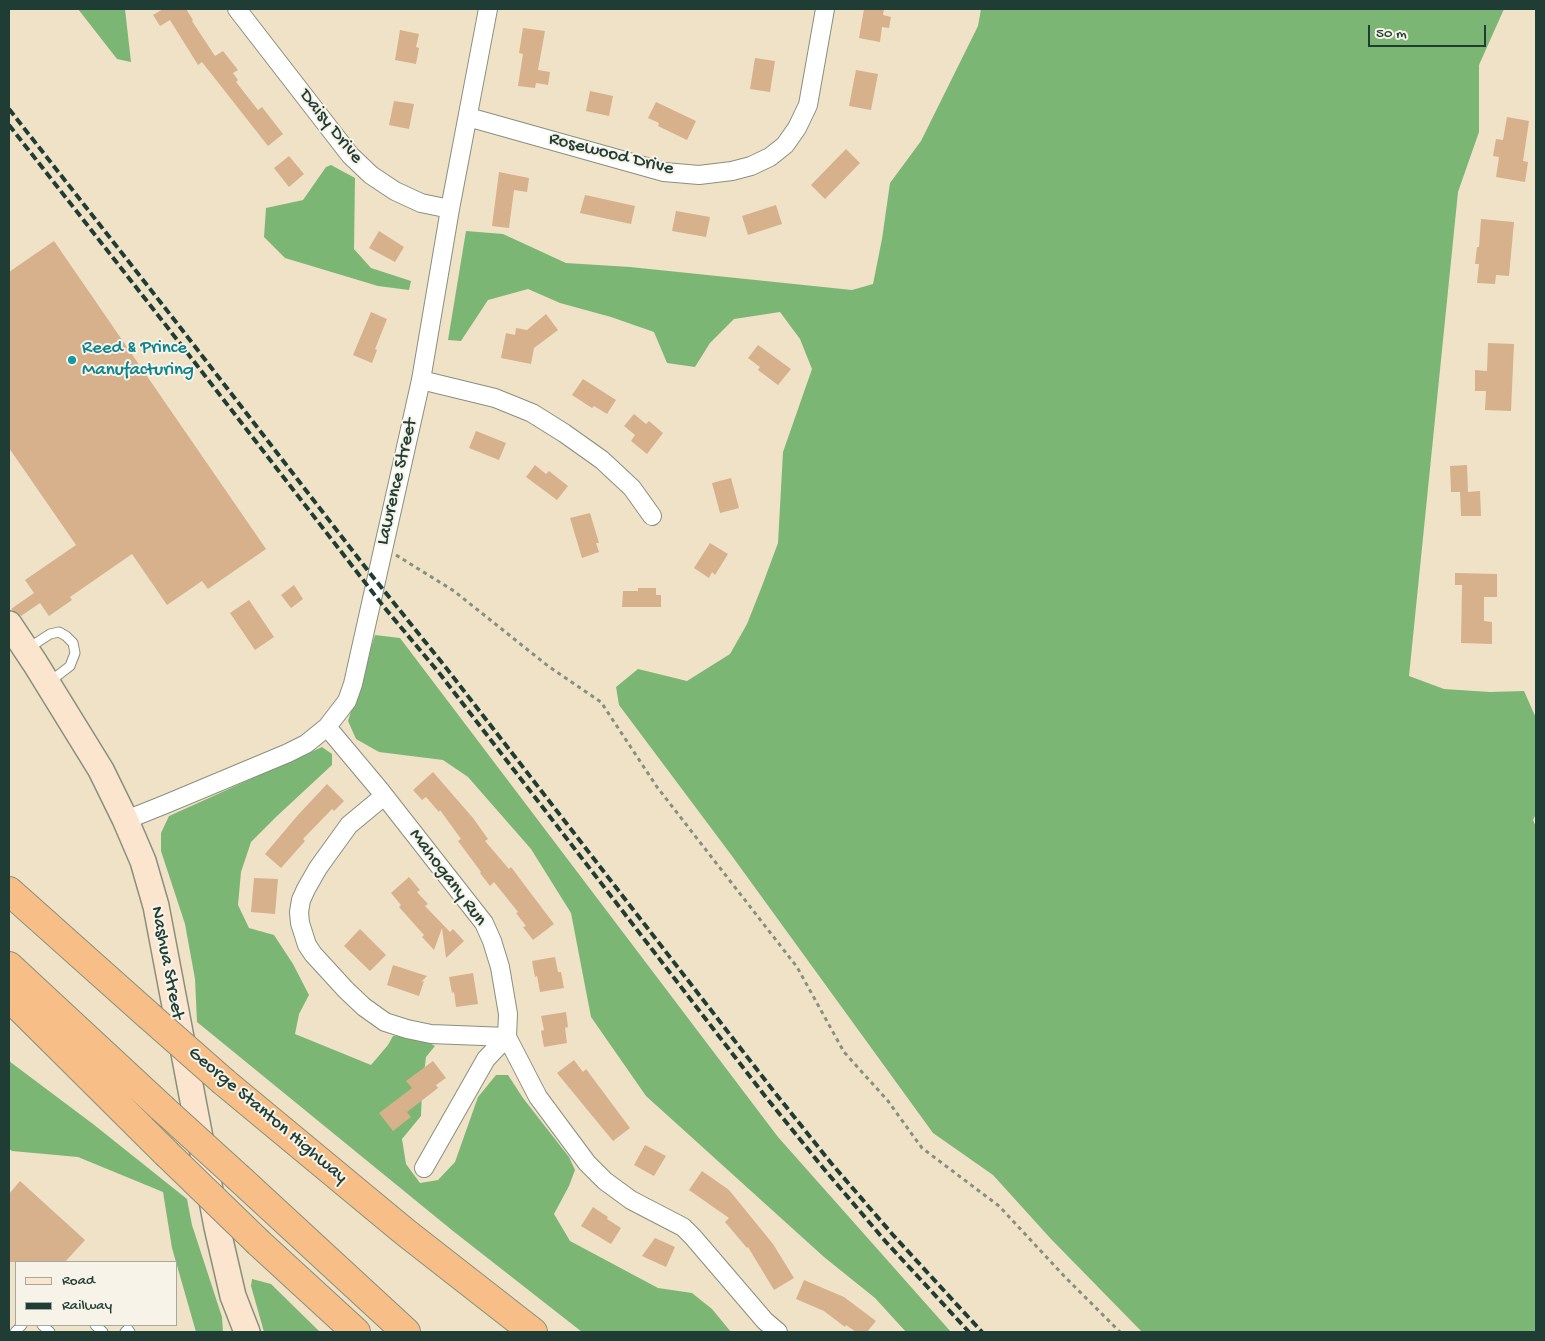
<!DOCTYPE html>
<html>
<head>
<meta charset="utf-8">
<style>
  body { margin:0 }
  #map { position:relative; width:1545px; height:1341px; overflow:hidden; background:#f0e2c6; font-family:"Gochi Hand",sans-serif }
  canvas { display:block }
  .frame { position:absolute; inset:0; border:10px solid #1f3d34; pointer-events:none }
  .legend { position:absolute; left:15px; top:1261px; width:162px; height:65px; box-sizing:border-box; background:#f7f3e8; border:1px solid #a1aaa0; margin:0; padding:6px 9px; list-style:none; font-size:15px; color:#1f3d34 }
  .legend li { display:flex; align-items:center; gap:10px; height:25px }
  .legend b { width:25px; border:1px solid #a1aaa0 }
  .scale { position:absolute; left:1368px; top:25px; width:118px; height:22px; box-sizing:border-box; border:2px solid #1f3d34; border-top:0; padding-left:6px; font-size:15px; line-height:18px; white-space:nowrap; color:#1f3d34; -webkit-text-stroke:4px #f7f3e8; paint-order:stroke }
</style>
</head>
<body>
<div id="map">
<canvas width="1545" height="1341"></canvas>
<div class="frame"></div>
<ul class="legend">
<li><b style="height:6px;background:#fce5cf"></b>Road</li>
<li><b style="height:6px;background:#1f3d34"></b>Railway</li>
</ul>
<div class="scale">50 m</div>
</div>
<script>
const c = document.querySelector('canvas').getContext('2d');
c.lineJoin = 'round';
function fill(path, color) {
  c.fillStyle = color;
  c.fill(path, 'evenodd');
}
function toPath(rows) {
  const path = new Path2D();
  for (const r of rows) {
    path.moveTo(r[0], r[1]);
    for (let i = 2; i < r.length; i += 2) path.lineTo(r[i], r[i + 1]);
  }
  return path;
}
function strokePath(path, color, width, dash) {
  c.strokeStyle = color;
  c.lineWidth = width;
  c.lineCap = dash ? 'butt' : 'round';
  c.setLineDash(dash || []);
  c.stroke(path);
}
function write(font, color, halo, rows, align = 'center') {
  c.font = font + ' "Gochi Hand",sans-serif';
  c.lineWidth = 4;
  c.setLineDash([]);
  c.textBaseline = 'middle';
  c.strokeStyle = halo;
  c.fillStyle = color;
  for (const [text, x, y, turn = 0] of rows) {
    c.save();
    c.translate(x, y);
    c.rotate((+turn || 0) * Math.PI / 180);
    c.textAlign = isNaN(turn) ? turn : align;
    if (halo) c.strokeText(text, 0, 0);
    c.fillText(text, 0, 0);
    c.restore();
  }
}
fill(toPath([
  [78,9,125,9,131,62,117,59],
  [981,9,1504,9,1479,65,1479,132,1458,192,1409,676,1444,689,1490,692,1524,691,1536,718,1536,814,1533,820,1536,827,1536,1332,1142,1332,1051,1239,993,1175,933,1133,732,856,619,705,616,687,638,669,687,681,730,654,747,624,762,586,778,543,783,452,812,369,800,339,780,312,734,319,710,343,695,367,667,363,654,332,611,317,560,303,528,289,488,300,461,341,448,340,466,231,503,234,566,263,630,267,852,290,873,284,882,239,890,183,921,141,978,26],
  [331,165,355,178,354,249,371,268,411,281,409,290,378,286,285,258,264,237,266,208,303,200,326,167],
  [375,635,400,638,778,1137,951,1332,906,1332,875,1298,824,1257,646,1096,591,1017,571,913,531,849,468,777,443,760,379,752,356,739,348,721],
  [322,747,332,754,332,765,277,816,251,842,241,872,238,905,249,928,274,935,293,964,309,995,299,1014,295,1034,371,1065,388,1045,393,1036,418,1037,435,1046,426,1057,422,1090,421,1116,402,1139,406,1164,420,1183,438,1180,455,1162,478,1097,496,1075,508,1075,523,1098,569,1157,575,1170,569,1186,554,1214,570,1241,658,1288,692,1293,712,1309,731,1332,582,1332,453,1231,197,1022,195,979,185,924,161,851,161,833,169,816],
  [9,1061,93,1124,187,1199,192,1225,222,1317,223,1332,196,1332,172,1248,163,1192,78,1157,12,1151,9,1149],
  [252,1279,271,1284,320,1332,264,1332,251,1286]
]), '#7cb675');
fill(toPath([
  [163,9,186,9,193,20,192,21,215,56,223,51,238,70,233,73,238,80,236,82,258,110,262,107,283,134,268,146,202,62,198,65,170,20,160,26,153,15],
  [864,9,884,9,883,15,891,17,889,28,882,27,880,42,859,38],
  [523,28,545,31,538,70,550,72,548,85,536,83,535,88,518,86,523,54,519,53],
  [400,30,419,34,416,47,419,48,416,64,395,60],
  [755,58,775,61,770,92,750,89],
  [856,70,878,74,871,110,849,106],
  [590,91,613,96,609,116,586,111],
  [394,101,414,104,409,129,389,125],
  [656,102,696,121,687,140,658,126,659,123,648,118],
  [1507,117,1529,121,1523,161,1528,162,1525,182,1496,177,1499,157,1493,156,1496,139,1503,140],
  [846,149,860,163,825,199,811,185],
  [289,156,304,174,289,187,274,168],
  [499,172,529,178,527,192,514,190,509,228,492,226],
  [585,195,635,206,631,224,580,213],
  [776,205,782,224,748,235,742,216],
  [676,211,710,217,706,237,672,231],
  [1481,219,1514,222,1509,276,1496,275,1495,284,1477,283,1479,264,1475,264,1477,247,1479,247],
  [379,231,404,247,395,262,369,248],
  [54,241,266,549,208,589,202,581,167,605,132,554,70,597,72,600,49,616,40,603,21,616,11,609,34,593,25,580,76,545,9,448,9,272],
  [371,312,387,319,375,349,377,350,372,363,353,355],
  [546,314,558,330,534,348,531,364,501,358,506,333,515,335,516,328,527,330],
  [1488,343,1514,344,1511,411,1485,410,1486,391,1475,391,1475,370,1487,371],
  [758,345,791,369,778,385,758,370,760,367,748,358],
  [583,379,616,400,607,414,594,406,592,408,572,395],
  [634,414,646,424,649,421,663,433,647,454,631,441,635,435,624,426],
  [476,431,506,443,499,460,469,448],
  [535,465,546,474,549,471,568,486,557,500,526,477],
  [1467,465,1468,492,1480,491,1481,516,1461,516,1460,492,1451,492,1450,466],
  [731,478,739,508,720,513,712,483],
  [590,513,599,543,596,543,599,552,582,558,570,518],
  [710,543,728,554,715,575,712,572,709,578,694,568],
  [1455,573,1497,574,1497,597,1484,597,1484,621,1492,622,1492,644,1461,643,1462,585,1455,585],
  [294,585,303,599,291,608,281,595],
  [638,588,656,588,656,595,661,595,661,607,622,607,623,591,638,591],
  [249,600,274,637,255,650,230,613],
  [433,772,473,818,488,839,485,841,509,869,511,867,554,924,533,940,523,927,526,926,516,913,518,912,494,882,490,886,480,873,481,872,458,841,461,839,440,810,439,812,426,797,422,800,413,790],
  [327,784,344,801,334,811,332,809,303,839,305,841,281,868,265,854,298,815],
  [409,877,420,890,417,892,428,904,425,906,450,932,453,929,464,941,446,958,442,928,434,950,422,937,424,935,399,907,401,905,391,893],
  [254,878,278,879,275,914,251,912],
  [360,929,386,955,370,971,344,946],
  [555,957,558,972,561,972,564,988,540,992,537,976,535,977,532,961],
  [393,965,427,976,421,982,424,981,419,996,387,985],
  [473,973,478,1004,456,1007,454,992,452,993,449,977],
  [566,1012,568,1027,565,1028,567,1043,544,1047,541,1031,544,1030,541,1016],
  [574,1060,583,1072,586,1069,630,1128,613,1141,557,1073],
  [433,1061,446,1078,436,1085,438,1088,407,1112,411,1117,393,1131,379,1113,412,1088,406,1081],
  [645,1145,666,1156,654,1176,634,1165],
  [702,1171,729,1190,773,1244,794,1278,774,1290,748,1247,747,1248,725,1222,729,1218,689,1190],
  [20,1181,85,1240,65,1262,9,1262,9,1194],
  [593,1207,608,1217,607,1219,621,1228,611,1244,581,1226],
  [655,1238,675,1247,666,1267,642,1256],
  [804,1280,844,1297,876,1321,867,1332,856,1332,846,1325,845,1327,824,1311,796,1299]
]), '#d7b08c');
const lane = toPath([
  [27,649,50,634,59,632,66,636,73,643,75,653,70,666,48,683],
  [42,1325,50,1332],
  [95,1325,103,1332],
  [15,1332,22,1325],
  [125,1332,128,1329,130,1332]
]);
const street = toPath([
  [237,9,350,155,371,175,395,191,421,203,450,209],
  [468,117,664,172,699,175,732,171,751,166,770,157,785,145,797,128,808,105,825,9],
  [421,380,495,398,532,413,564,433,602,460,632,488,652,516],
  [327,727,379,789,484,923,492,941,500,967,508,1014,507,1037,538,1097,587,1163,605,1181,631,1200,683,1227,693,1237,765,1321,778,1332],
  [384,796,349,825,318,868,306,889,301,900,299,912,300,923,307,945,313,954,346,990,364,1007,385,1022,407,1029,431,1034,507,1037],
  [125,819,136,816,166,804,288,753,306,744,327,727,347,701,353,684,421,380,450,209,488,9],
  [424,1168,486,1059,507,1037]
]);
const secondary = toPath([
  [9,624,35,663,101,770,125,819,143,861,156,906,217,1227,233,1296,247,1332]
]);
const highway = toPath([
  [9,891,148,1015],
  [9,966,162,1108],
  [9,997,166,1153],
  [224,1082,405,1232,533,1332],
  [239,1178,406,1332],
  [259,1243,356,1332]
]);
strokePath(lane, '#88907d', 11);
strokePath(street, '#88907d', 20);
strokePath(secondary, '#88907d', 28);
strokePath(highway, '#88907d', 30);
strokePath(toPath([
  [396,555,454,591,548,666,601,702,657,787,797,967,844,1052,888,1101,922,1148,999,1206,1065,1277,1120,1332]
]), '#88907d', 3, [4, 4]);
strokePath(lane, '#fff', 9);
strokePath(street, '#fff', 18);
strokePath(secondary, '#fce5cf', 25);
strokePath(highway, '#f7be87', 28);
strokePath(toPath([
  [9,109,176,322,369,572,447,669,772,1089,831,1163,893,1235,982,1332],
  [9,125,168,328,384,607,440,674,765,1096,824,1169,886,1242,969,1332]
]), '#1f3d34', 4, [8, 4]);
const highwayBridge = toPath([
  [148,1015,224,1082],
  [162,1108,239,1178],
  [166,1153,259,1243]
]);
strokePath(highwayBridge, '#88907d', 30, []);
strokePath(highwayBridge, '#f7be87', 28);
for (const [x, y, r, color] of [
  [72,360,5,"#0f9aa8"]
]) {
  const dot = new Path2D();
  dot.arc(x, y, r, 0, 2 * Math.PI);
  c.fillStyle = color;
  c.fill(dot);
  strokePath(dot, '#f7f3e8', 2);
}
write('19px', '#1f3d34', '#f7f3e8', [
  ["Daisy Drive",330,127,51],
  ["Rosewood Drive",611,155,14],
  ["Lawrence Street",398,482,-77],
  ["Mahogany Run",447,878,53],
  ["Nashua Street",166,963,79],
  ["George Stanton Highway",267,1116,40]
]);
write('19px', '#0d838f', '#f7f3e8', [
  ["Reed & Prince",82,349],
  ["Manufacturing",82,371]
], 'left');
</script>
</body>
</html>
